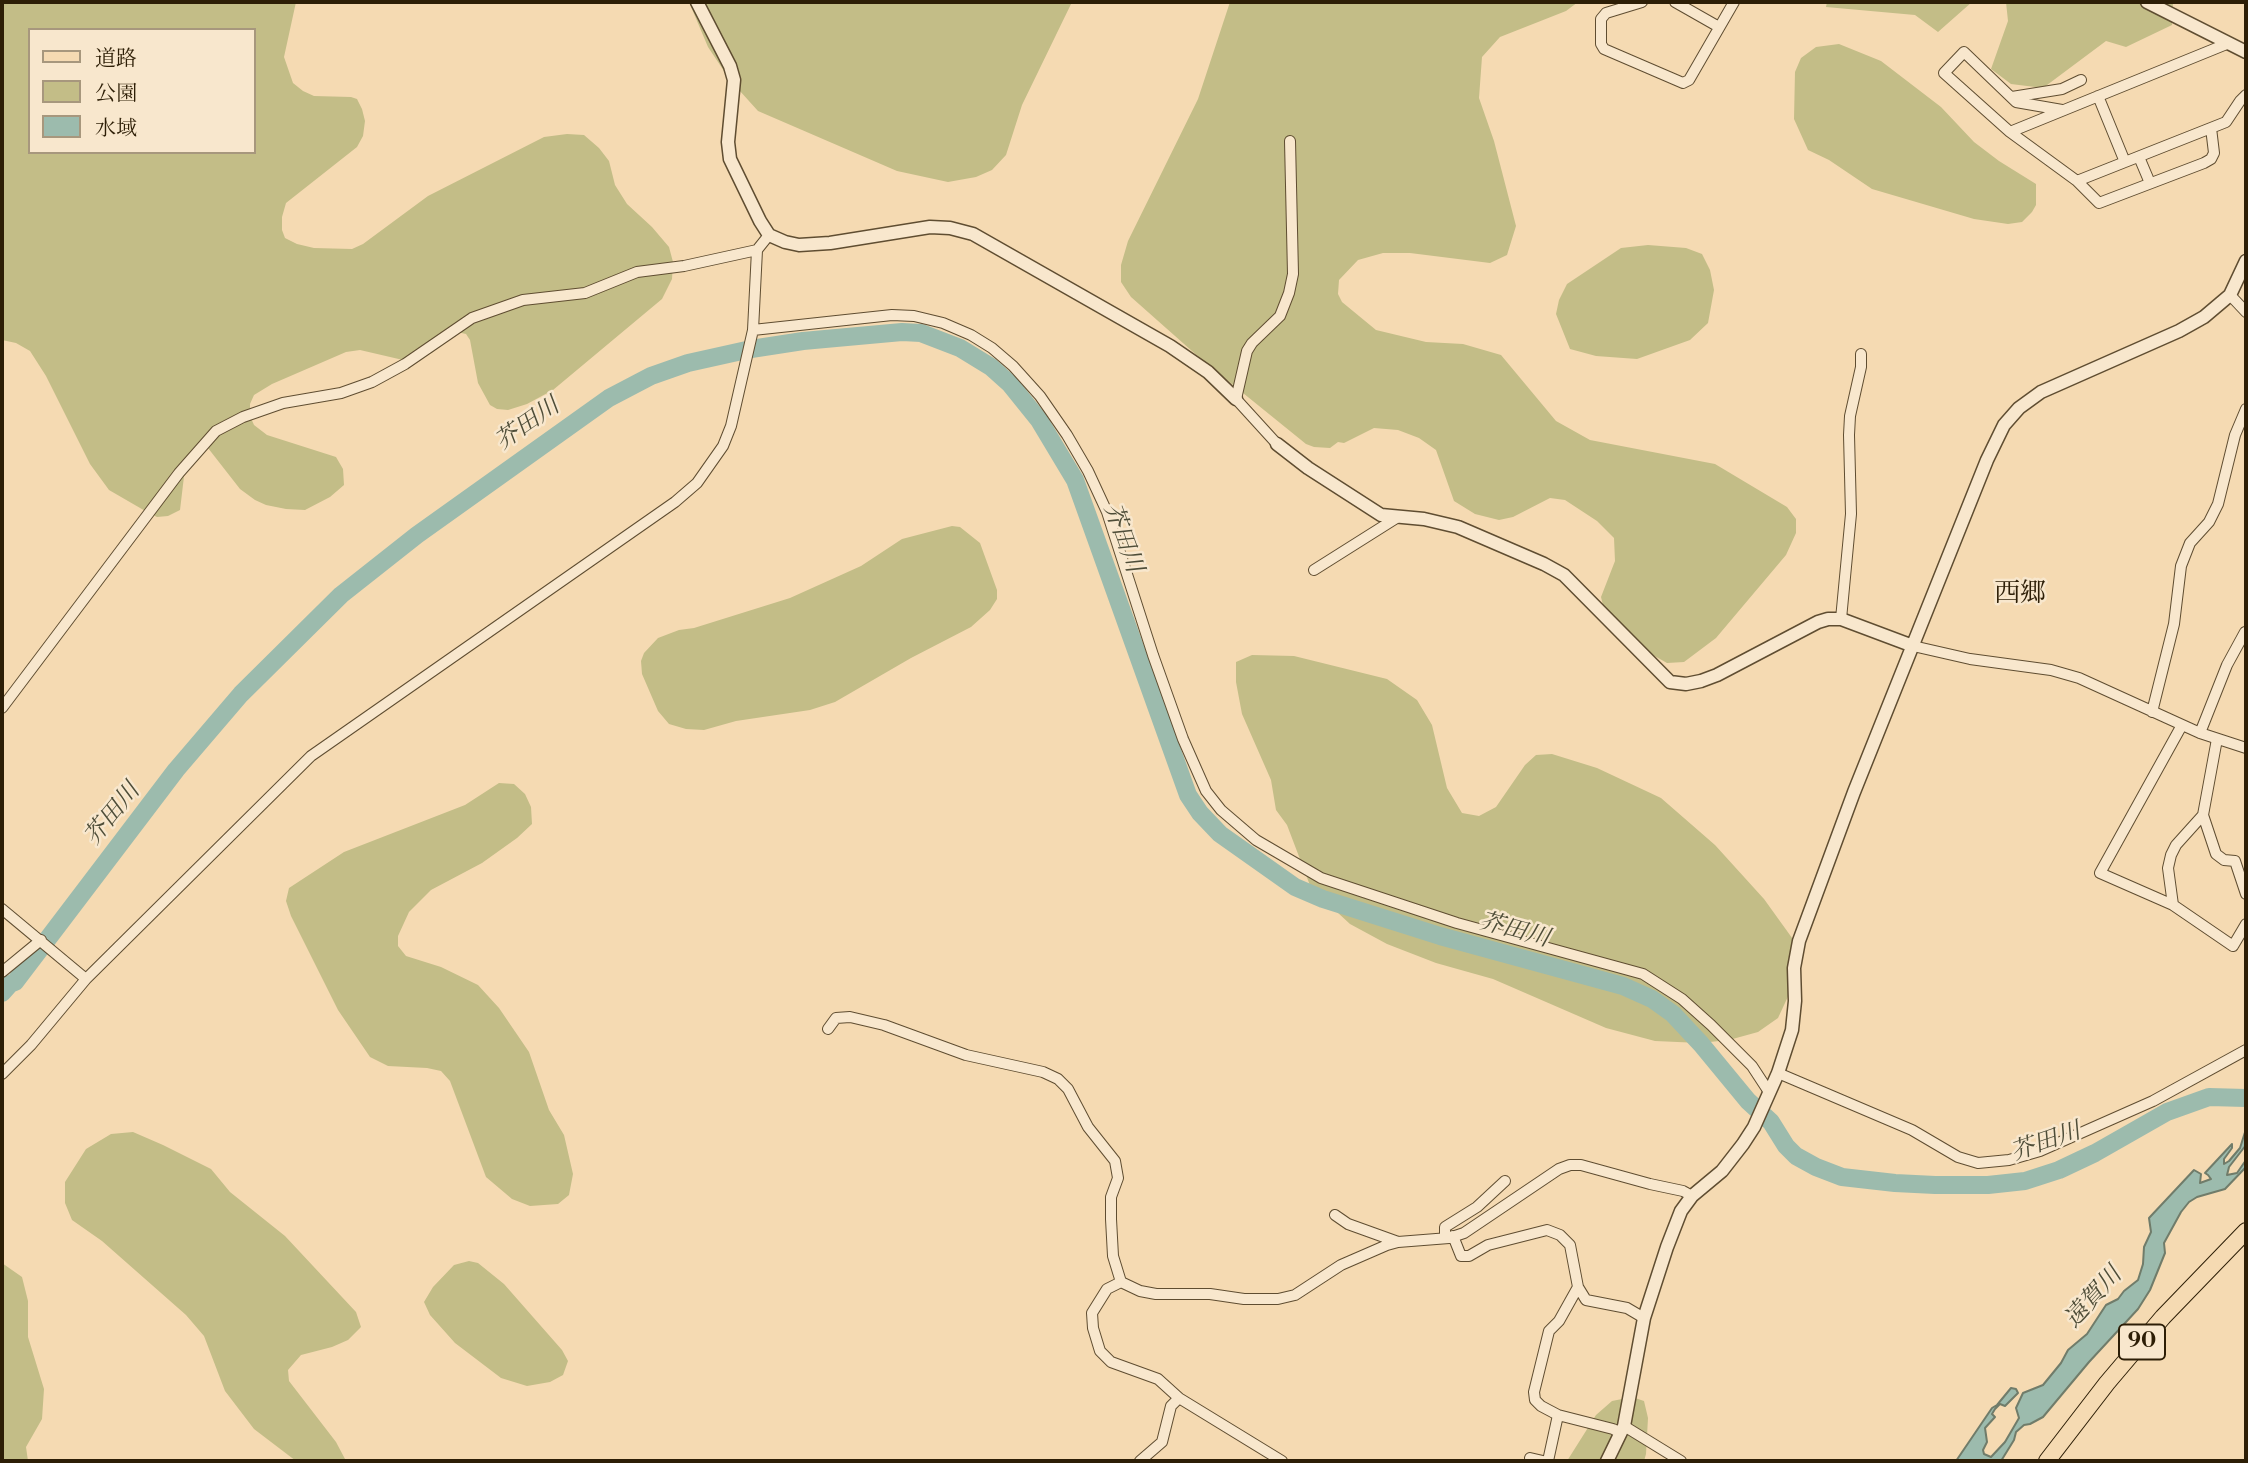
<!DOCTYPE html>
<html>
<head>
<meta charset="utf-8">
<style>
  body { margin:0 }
  #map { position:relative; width:2248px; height:1463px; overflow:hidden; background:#f5dab2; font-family:"Libre Bodoni","Noto Serif JP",serif }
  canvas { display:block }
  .frame { position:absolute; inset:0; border:4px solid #2d1e06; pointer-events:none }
  .legend { position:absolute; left:28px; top:28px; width:228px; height:126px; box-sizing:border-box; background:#f8e7cd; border:2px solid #a7977d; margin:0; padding:9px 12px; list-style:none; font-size:21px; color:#2d1e06 }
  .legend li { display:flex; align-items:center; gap:14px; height:35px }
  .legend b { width:35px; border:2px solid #a7977d }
</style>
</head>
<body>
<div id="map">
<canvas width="2248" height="1463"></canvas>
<div class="frame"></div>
<ul class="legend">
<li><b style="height:9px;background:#f5dab2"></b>道路</li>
<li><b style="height:19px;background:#c3bd87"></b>公園</li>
<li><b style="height:19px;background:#9cbbad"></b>水域</li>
</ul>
</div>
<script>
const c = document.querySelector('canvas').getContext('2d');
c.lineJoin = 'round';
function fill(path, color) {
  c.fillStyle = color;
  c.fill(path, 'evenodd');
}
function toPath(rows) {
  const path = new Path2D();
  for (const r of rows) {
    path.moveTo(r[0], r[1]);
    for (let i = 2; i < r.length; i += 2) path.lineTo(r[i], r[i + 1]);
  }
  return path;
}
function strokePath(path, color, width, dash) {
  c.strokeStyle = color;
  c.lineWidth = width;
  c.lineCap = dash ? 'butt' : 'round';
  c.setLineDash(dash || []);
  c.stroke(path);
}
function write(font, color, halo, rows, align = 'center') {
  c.font = font + ' "Libre Bodoni","Noto Serif JP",serif';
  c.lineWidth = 5;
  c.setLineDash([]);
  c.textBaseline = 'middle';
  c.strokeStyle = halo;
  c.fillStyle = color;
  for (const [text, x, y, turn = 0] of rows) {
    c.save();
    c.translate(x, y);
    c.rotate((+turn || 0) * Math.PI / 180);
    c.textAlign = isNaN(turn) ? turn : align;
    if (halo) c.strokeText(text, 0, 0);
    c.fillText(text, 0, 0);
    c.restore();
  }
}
fill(toPath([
  [2,2,296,2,284,57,293,83,303,91,314,96,351,97,357,99,362,109,365,121,363,136,357,147,286,203,282,217,282,230,285,238,297,244,314,248,352,249,363,244,428,196,544,137,567,134,584,135,599,148,609,161,615,185,627,204,652,227,669,247,673,262,672,279,662,299,553,390,527,404,508,410,497,409,490,405,478,383,470,340,466,334,457,332,446,338,433,352,418,360,403,360,360,350,346,352,272,384,254,395,250,404,250,416,254,425,267,435,336,457,343,469,344,485,330,497,305,510,286,509,266,505,255,500,240,489,208,448,201,443,198,444,190,453,185,468,180,510,168,516,157,517,147,512,109,490,90,464,46,376,30,351,16,343,2,340],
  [30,30,254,30,254,152,30,152],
  [689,2,1072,2,1022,105,1006,155,992,170,976,177,948,182,897,171,758,111,730,80,708,47],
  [1230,2,1578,2,1566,11,1500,37,1482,57,1479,98,1494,141,1516,226,1507,255,1490,263,1410,253,1383,253,1358,260,1339,280,1338,294,1342,302,1376,330,1426,342,1463,344,1501,355,1556,421,1590,440,1715,464,1787,507,1796,519,1796,533,1786,555,1716,638,1684,662,1667,663,1637,646,1605,613,1601,597,1615,561,1614,538,1597,521,1565,500,1550,498,1513,517,1499,520,1475,514,1454,501,1436,450,1419,438,1398,430,1374,428,1344,443,1338,442,1330,448,1314,447,1306,444,1201,359,1131,297,1121,282,1121,265,1128,241,1198,99],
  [1827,2,1972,2,1938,32,1915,15,1826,7],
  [2006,2,2173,2,2172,25,2126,47,2106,41,2043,88,2011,84,1991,69,2008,21],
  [1839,44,1881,61,1941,107,1974,142,1999,161,2036,184,2036,205,2032,212,2022,222,2008,224,1974,219,1872,189,1829,160,1808,150,1794,119,1795,72,1801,58,1816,47],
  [1648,245,1686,248,1702,254,1710,270,1714,290,1708,323,1690,340,1637,359,1596,356,1570,349,1556,314,1559,300,1567,284,1621,248],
  [952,526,960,527,980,543,997,590,997,599,990,610,971,627,911,658,835,702,810,710,736,721,704,730,686,729,669,724,658,711,642,674,641,661,644,653,658,638,679,630,694,628,790,598,861,566,902,539],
  [1252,655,1294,656,1387,679,1417,700,1432,725,1447,788,1462,813,1479,816,1496,807,1525,765,1536,755,1552,754,1597,768,1661,798,1715,845,1764,899,1800,949,1798,975,1778,1018,1758,1032,1729,1040,1700,1043,1655,1041,1606,1028,1493,979,1436,963,1387,944,1350,924,1311,888,1287,825,1276,810,1271,780,1242,714,1236,682,1236,662],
  [499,783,514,784,525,794,531,807,532,824,517,838,482,863,431,890,409,912,398,936,398,946,406,956,441,967,478,985,499,1008,529,1052,549,1110,564,1135,573,1174,569,1195,558,1204,530,1206,512,1199,486,1177,450,1081,441,1071,427,1068,388,1066,370,1057,338,1010,291,916,286,901,289,888,344,852,465,805],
  [133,1132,163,1145,211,1169,230,1192,285,1236,356,1312,361,1327,348,1340,332,1347,301,1355,288,1370,289,1381,336,1442,345,1459,344,1461,296,1461,254,1429,225,1391,204,1336,186,1315,102,1241,72,1220,65,1203,65,1182,86,1149,111,1134],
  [469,1261,478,1263,504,1284,562,1350,568,1361,563,1375,550,1382,527,1386,501,1378,455,1343,430,1315,424,1302,433,1287,454,1265],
  [2,1263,22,1277,28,1301,28,1337,44,1389,42,1419,26,1447,28,1461,2,1461],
  [1632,1397,1644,1401,1648,1418,1646,1454,1644,1461,1567,1461,1596,1415,1612,1401]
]), '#c3bd87');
const water = toPath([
  [2246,1129,2246,1145,2229,1167,2227,1175,2237,1173,2246,1160,2246,1167,2225,1189,2197,1197,2189,1202,2181,1212,2164,1243,2165,1253,2150,1290,2138,1309,2089,1362,2043,1417,2030,1424,2024,1425,2016,1432,2014,1440,2001,1461,1956,1461,1992,1408,1997,1405,2011,1388,2016,1389,2018,1393,2005,1406,2000,1404,1995,1409,1992,1414,1995,1417,1985,1428,1987,1442,1983,1450,1984,1454,1991,1457,2005,1442,2019,1418,2016,1408,2023,1393,2043,1385,2061,1363,2068,1350,2087,1334,2106,1305,2118,1299,2124,1291,2138,1280,2143,1264,2144,1247,2151,1232,2149,1218,2194,1170,2201,1174,2200,1183,2211,1179,2208,1175,2205,1173,2232,1144,2232,1148,2224,1159,2224,1164,2229,1161,2240,1148,2246,1129]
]);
fill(water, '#9cbbad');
strokePath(water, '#707c6a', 2);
strokePath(toPath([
  [2,993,10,984,15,982,176,770,241,694,341,595,417,535,609,398,651,376,688,363,751,349,803,341,902,332,921,333,960,348,991,367,1010,384,1039,420,1075,480,1188,795,1200,813,1220,834,1295,887,1323,899,1440,936,1623,986,1652,999,1673,1014,1701,1044,1748,1101,1771,1122,1786,1146,1796,1156,1816,1167,1842,1177,1895,1183,1935,1185,1988,1185,2025,1181,2059,1170,2095,1153,2167,1112,2209,1097,2246,1098]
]), '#9cbbad', 18);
const minor = toPath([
  [1642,2,1606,13,1601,19,1601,44,1604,49,1683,83,1689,80,1734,2],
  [1675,2,1719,27],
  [2229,43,2010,132,2077,181,2226,122,2240,101,2246,95],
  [2098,96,2125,162],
  [2012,97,2062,89,2081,80],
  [2010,132,1944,73,1964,52,2016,102,2062,110],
  [2139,157,2150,183],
  [2077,181,2099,203,2204,163,2211,159,2214,153,2211,128],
  [2230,295,2246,312],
  [753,330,892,315,914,316,943,323,971,335,992,348,1013,366,1040,396,1067,435,1088,471,1107,512,1153,655,1183,739,1206,791,1221,810,1256,840,1321,878,1457,923,1643,974,1682,999,1711,1025,1752,1066,1769,1092],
  [1277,444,1236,399,1247,351,1252,343,1280,316,1289,293,1293,274,1290,141],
  [1314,570,1398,517],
  [1841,619,1851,514,1849,435,1850,416,1861,367,1861,354],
  [1913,646,1970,659,2051,670,2079,678,2200,733,2246,748],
  [2,708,179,473,216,431,243,417,283,403,341,393,372,382,405,364,472,318,523,300,585,293,637,272,684,266,757,250,769,235],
  [2152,712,2174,624,2181,566,2190,543,2209,522,2218,504,2235,435,2246,409],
  [2182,725,2100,873,2173,905,2233,946,2246,924],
  [2200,733,2227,665,2245,632],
  [2217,739,2203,815,2216,854,2224,860,2235,861,2246,894],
  [2173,905,2168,868,2171,855,2176,845,2203,815],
  [2,909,86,979],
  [2,972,41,940],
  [828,1029,836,1018,850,1017,884,1025,966,1055,1043,1072,1058,1079,1068,1089,1088,1127,1115,1161,1118,1178,1111,1197,1111,1219,1113,1256,1121,1282],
  [1778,1073,1912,1130,1958,1157,1978,1163,2009,1160,2040,1151,2153,1101,2246,1050],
  [2,1074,31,1045,86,979,311,756,675,502,697,483,723,446,731,426,753,330,757,250],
  [1335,1215,1348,1224,1398,1242],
  [1453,1236,1461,1256,1469,1256,1488,1245,1547,1230,1560,1235,1570,1245,1578,1287,1586,1300,1627,1308,1644,1318],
  [1445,1238,1445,1227,1477,1207,1505,1181],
  [1558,1415,1613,1429,1621,1433],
  [1624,1426,1681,1461],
  [1530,1458,1543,1461],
  [1140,1461,1162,1442,1171,1406,1179,1398],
  [1282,1461,1179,1398,1158,1379,1111,1362,1100,1351,1093,1328,1092,1313,1107,1289,1121,1282,1140,1291,1156,1294,1210,1294,1244,1299,1278,1299,1295,1295,1341,1265,1387,1245,1398,1242,1449,1238,1464,1233,1559,1169,1570,1165,1581,1165,1650,1184,1683,1191,1692,1196],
  [1548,1461,1558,1415,1541,1406,1535,1400,1534,1392,1549,1331,1559,1321,1578,1287]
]);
const tertiary = toPath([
  [697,2,730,66,734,80,728,142,730,159,760,221,769,235,785,242,799,245,830,243,930,227,950,228,973,234,1170,346,1208,372,1236,399],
  [2147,2,2246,52],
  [1277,444,1308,468,1381,515,1424,519,1458,527,1544,564,1564,575,1670,682,1686,684,1701,681,1717,675,1818,622,1828,619,1841,619,1913,646],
  [1607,1461,1624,1426,1644,1318,1667,1247,1681,1211,1692,1196,1722,1171,1743,1144,1754,1127,1778,1073,1792,1030,1795,1001,1794,968,1799,941,1854,792,1987,460,2004,425,2019,408,2041,392,2179,331,2204,317,2230,295,2246,261]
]);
const primary = toPath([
  [2047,1461,2107,1383,2163,1317,2246,1231]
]);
strokePath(minor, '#5f4d31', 12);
strokePath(tertiary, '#5f4d31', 15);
strokePath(primary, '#2d1e06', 18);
strokePath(minor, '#f8e7cd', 10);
strokePath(tertiary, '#f8e7cd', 12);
strokePath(primary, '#f5dab2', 16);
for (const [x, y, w] of [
  [2142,1342,46]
]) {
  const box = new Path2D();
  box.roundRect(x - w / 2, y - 17.5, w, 35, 5);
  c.fillStyle = '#f8e7cd';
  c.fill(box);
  strokePath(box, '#2d1e06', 2);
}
write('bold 21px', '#2d1e06', null, [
  ["90",2142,1342]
]);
write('italic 24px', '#4e4d38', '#f8e7cd', [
  ["芥田川",528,425,-35],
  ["芥田川",1122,538,70],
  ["芥田川",113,815,-51],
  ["芥田川",1514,931,15],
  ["芥田川",2046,1143,-19],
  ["遠賀川",2094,1298,-48]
]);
write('26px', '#2d1e06', '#f8e7cd', [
  ["西郷",2020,595]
]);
</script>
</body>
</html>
